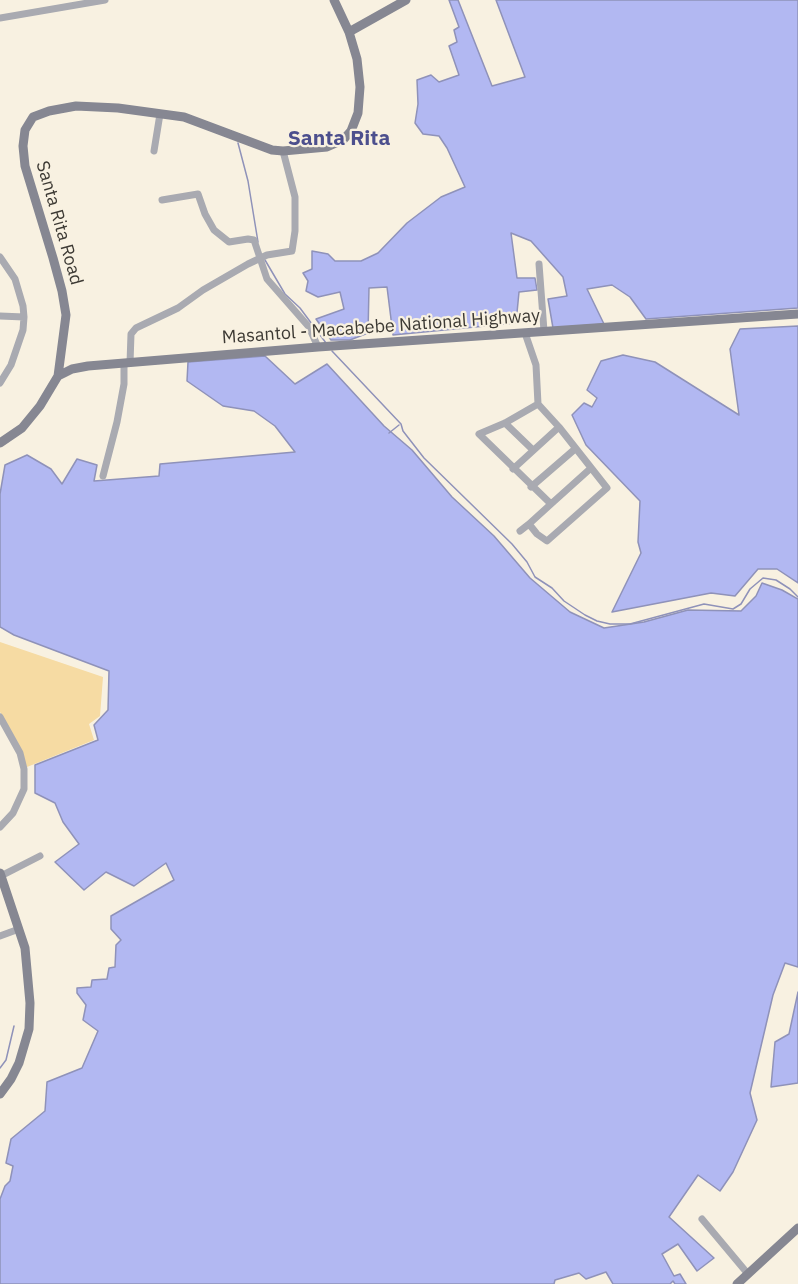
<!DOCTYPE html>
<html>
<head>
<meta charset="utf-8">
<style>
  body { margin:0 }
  canvas { display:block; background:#f8f1e1 }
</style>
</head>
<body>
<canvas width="798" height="1284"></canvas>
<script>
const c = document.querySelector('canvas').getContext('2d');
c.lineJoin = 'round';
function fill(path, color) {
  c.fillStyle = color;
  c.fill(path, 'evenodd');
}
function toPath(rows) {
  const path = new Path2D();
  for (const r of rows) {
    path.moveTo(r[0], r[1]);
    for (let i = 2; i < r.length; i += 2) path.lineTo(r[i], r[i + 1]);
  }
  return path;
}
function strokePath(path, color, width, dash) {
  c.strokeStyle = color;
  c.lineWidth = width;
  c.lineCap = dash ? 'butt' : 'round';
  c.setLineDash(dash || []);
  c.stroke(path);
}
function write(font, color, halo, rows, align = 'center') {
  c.font = font + ' "IBM Plex Sans",sans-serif';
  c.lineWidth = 4.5;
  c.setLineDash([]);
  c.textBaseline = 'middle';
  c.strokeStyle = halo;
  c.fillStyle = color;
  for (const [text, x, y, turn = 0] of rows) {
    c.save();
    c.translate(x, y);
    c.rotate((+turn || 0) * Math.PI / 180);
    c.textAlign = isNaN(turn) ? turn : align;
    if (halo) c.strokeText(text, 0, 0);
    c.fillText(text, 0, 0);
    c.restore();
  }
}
fill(toPath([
  [0,642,103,677,100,716,89,724,94,740,27,767,18,743,0,712]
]), '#f6dba3');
const water = toPath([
  [449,0,458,0,492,86,525,77,496,0,798,0,798,308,646,319,630,297,612,285,587,289,604,324,553,328,548,299,567,296,563,277,531,241,511,233,517,278,535,278,537,290,519,292,516,323,393,335,387,287,369,288,368,333,350,340,331,340,316,319,344,309,340,292,318,297,306,291,308,281,303,273,312,269,312,251,328,254,335,261,361,261,378,253,407,223,441,197,465,187,447,148,439,136,423,134,415,123,418,104,417,80,431,75,439,82,459,75,449,46,457,42,454,30,459,27,449,0],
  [798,326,798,583,777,569,758,569,735,596,711,593,612,612,641,553,638,542,640,501,586,445,572,415,584,403,592,407,597,398,587,390,601,361,623,355,655,362,739,415,730,349,740,329,798,326],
  [265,356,295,384,327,364,384,426,412,450,452,497,494,536,530,578,570,612,604,628,644,622,688,610,741,611,756,596,762,583,782,590,798,599,798,967,785,963,773,995,750,1093,757,1120,733,1172,720,1191,698,1175,669,1217,714,1258,697,1271,678,1244,662,1254,674,1276,680,1274,686,1284,675,1284,673,1281,670,1284,613,1284,606,1272,586,1279,579,1273,555,1280,554,1284,0,1284,0,1199,5,1186,10,1181,13,1166,6,1163,11,1139,45,1111,47,1082,82,1068,98,1031,83,1020,86,1005,77,993,77,988,91,987,92,980,107,979,109,968,115,967,116,945,121,940,111,929,111,916,174,880,166,863,134,886,106,872,84,890,55,862,79,844,63,822,55,803,35,793,35,765,98,740,94,725,108,710,109,671,14,635,0,627,0,494,5,465,27,455,51,469,62,484,77,459,97,465,94,481,159,476,160,464,295,452,275,426,254,411,223,406,187,381,188,362,265,356],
  [798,992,798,1083,771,1087,775,1042,789,1034,798,992]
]);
fill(water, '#b2b8f2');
strokePath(water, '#8f92b9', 1.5);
strokePath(toPath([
  [238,143,248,181,258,242],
  [265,260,285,294,300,308,326,343],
  [332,351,401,424,403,431,424,458,512,544,527,562,535,577,552,588,564,601,585,615,597,621,610,624,630,624,704,604,733,609,741,604,750,589,763,578,776,580,790,589,798,597],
  [389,433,399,425],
  [0,1068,6,1060,14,1026]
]), '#8f92b9', 1.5);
strokePath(toPath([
  [0,18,105,0],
  [154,151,160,114],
  [162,200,198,194,205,214,214,230,229,242,248,239,254,240,267,279,309,327,318,347],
  [0,257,15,279,23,306,24,317,23,330,11,365,0,383],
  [539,264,544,331],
  [0,316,24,317],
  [525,333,536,365,538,404,559,427,607,488,547,541,537,534,529,524,551,504,479,434,505,423,538,404],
  [130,363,131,334,136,328,178,308,203,290,248,264,267,255,292,251,295,231,295,197,283,151],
  [505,423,533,450],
  [513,469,559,427],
  [103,476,117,422,124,384,124,363],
  [531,487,575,449],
  [551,504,591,468],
  [520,531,529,524],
  [0,717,20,753,24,769,24,789,13,813,0,827],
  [1,876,40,856],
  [0,936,19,929],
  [702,1219,748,1274]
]), '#a9aab1', 7);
strokePath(toPath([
  [349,32,406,0],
  [58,376,66,315,62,291,53,258,25,166,23,146,25,130,33,117,49,111,76,106,118,108,184,117,272,150,283,151,327,147,343,140,351,131,358,113,360,87,357,59,349,32,334,0],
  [0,443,22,428,40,406,58,376,72,369,88,366,318,347,798,314],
  [0,873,25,948,30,1003,29,1029,19,1063,11,1079,0,1094],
  [737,1284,798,1228]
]), '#868792', 9);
write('18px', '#3d3a34', '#f8f1e1', [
  ["Santa Rita Road",59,223,74],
  ["Masantol - Macabebe National Highway",381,327,-4]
]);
write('bold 21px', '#4c4f8d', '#f8f1e1', [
  ["Santa Rita",339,139]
]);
</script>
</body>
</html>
